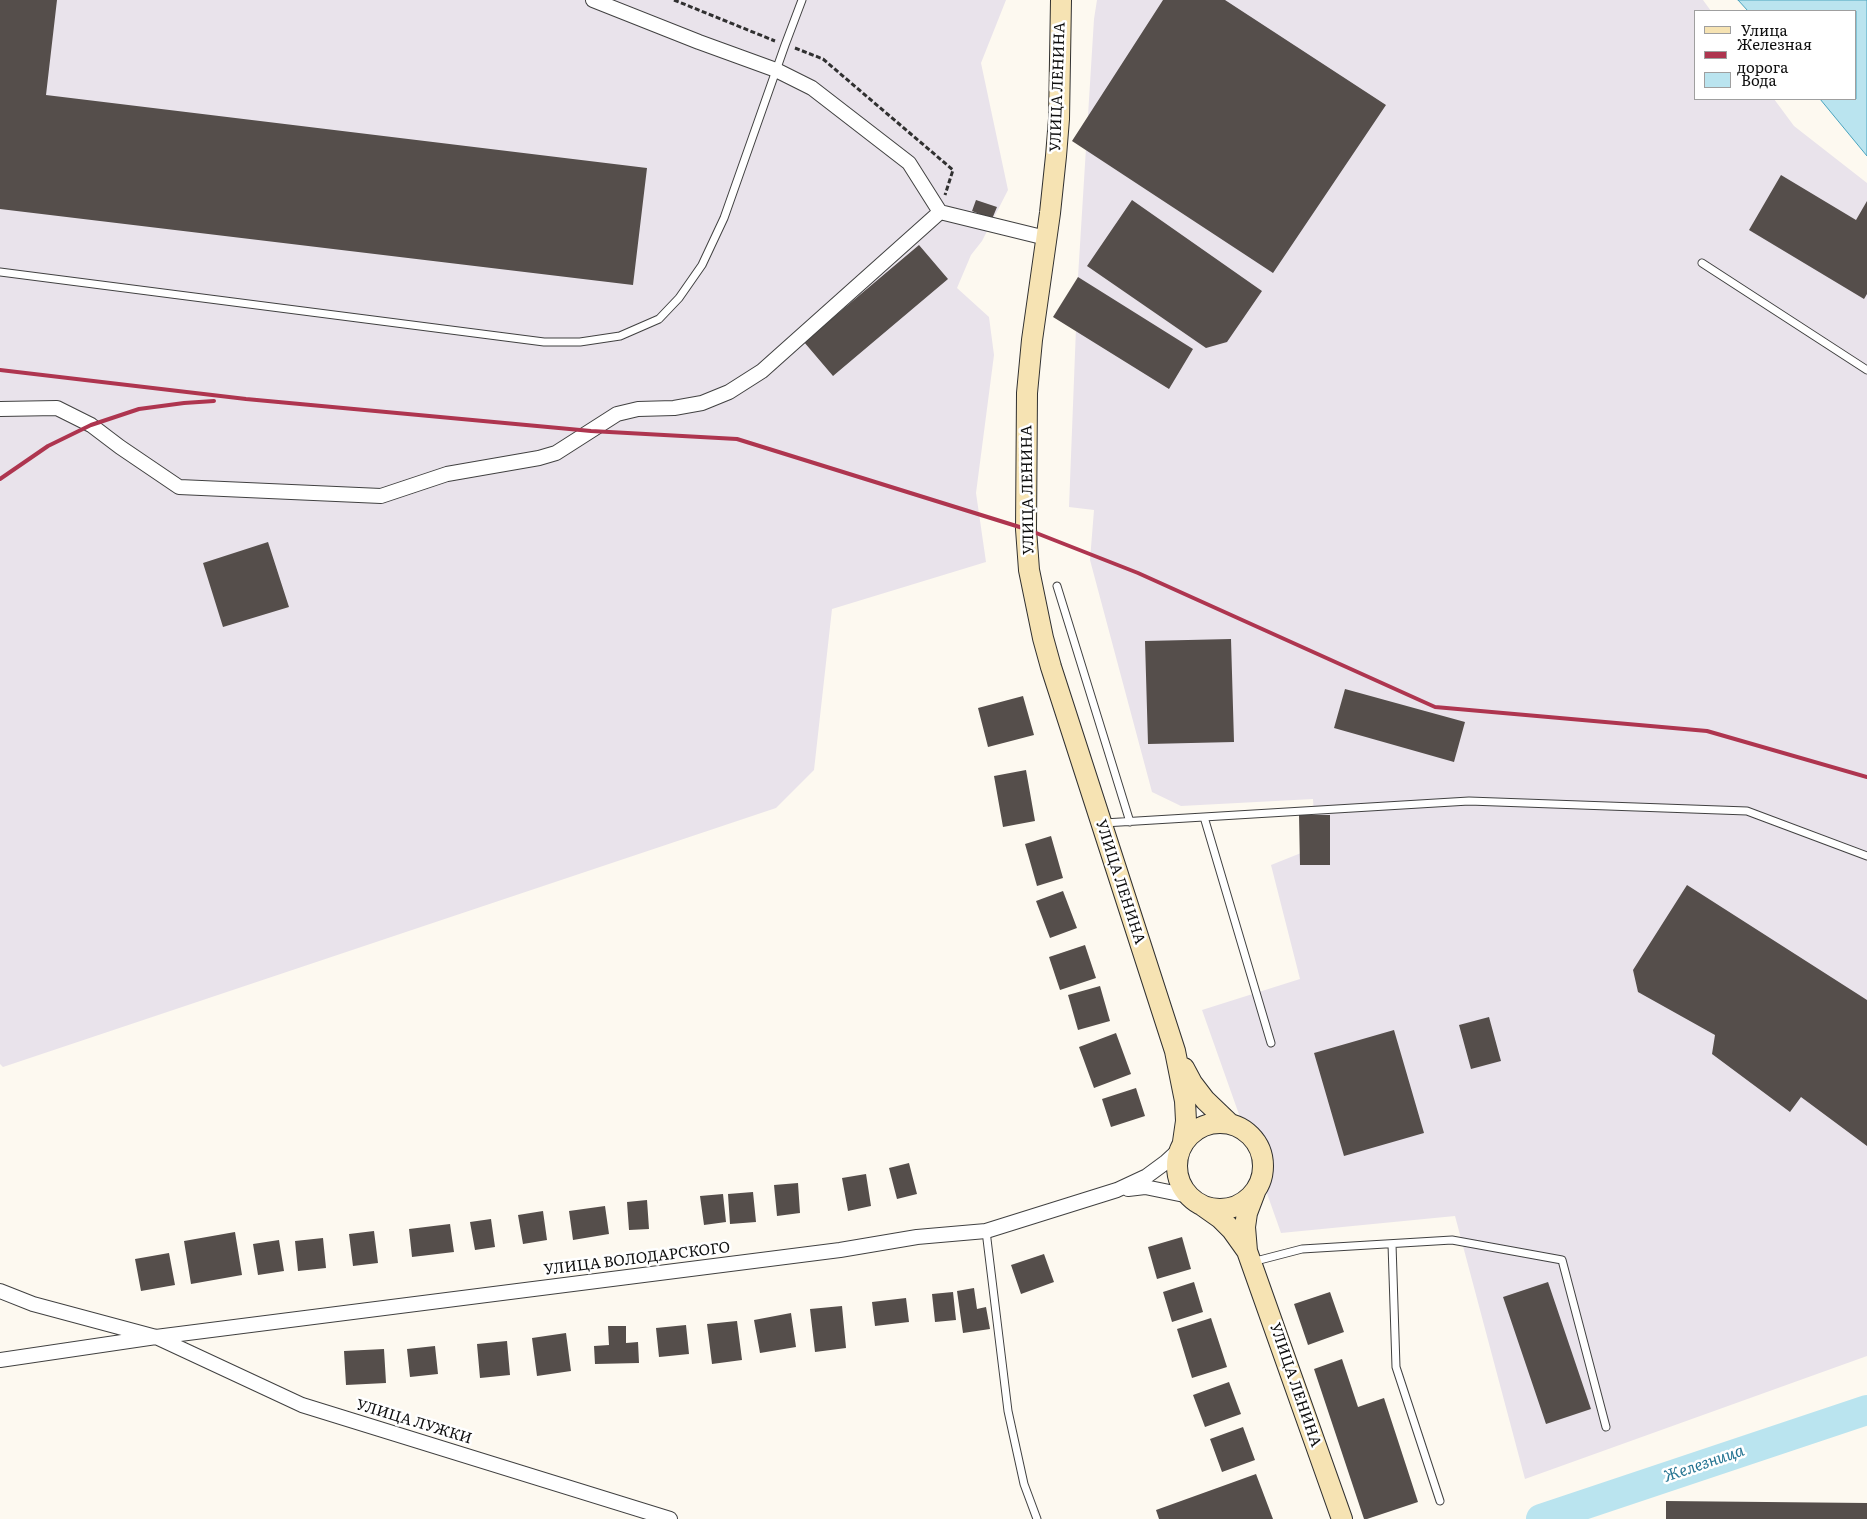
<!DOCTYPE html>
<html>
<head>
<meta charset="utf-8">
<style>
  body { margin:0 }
  #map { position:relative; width:1867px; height:1519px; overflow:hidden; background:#fdf9f0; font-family:Literata,serif }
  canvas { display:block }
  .legend { position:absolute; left:1694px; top:10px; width:162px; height:90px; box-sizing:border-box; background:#fff; border:1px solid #9f9f9f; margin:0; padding:6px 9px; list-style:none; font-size:15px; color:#0e0e0e }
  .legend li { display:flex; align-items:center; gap:10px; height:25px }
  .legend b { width:25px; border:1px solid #9f9f9f }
</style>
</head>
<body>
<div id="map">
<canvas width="1867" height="1519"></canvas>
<ul class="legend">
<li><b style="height:6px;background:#f6e3b3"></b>Улица</li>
<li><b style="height:6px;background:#ae354f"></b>Железная дорога</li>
<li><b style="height:14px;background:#bae4ef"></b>Вода</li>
</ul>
</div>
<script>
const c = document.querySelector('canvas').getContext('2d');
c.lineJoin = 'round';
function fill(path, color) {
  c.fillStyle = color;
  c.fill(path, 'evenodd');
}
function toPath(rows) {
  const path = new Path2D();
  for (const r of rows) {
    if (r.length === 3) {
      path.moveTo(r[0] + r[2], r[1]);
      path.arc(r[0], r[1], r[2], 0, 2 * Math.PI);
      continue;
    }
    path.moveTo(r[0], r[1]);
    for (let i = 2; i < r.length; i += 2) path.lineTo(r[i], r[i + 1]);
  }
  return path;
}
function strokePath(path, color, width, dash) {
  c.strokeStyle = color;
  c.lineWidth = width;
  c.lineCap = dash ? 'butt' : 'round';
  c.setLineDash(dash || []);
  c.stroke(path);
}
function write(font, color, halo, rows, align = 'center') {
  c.font = font + ' Literata,serif';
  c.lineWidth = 5;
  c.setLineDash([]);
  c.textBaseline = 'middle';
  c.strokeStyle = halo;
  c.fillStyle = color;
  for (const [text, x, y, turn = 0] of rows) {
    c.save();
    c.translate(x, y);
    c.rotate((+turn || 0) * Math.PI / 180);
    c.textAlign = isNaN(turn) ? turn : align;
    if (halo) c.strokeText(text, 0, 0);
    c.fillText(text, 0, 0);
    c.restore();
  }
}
fill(toPath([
  [0,0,1006,0,981,63,1008,190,982,241,971,255,957,288,989,317,994,355,976,493,986,562,832,609,814,770,776,808,3,1067,0,1064],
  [1097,0,1703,0,1711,11,1696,11,1696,99,1774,99,1794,126,1867,183,1867,1356,1525,1479,1455,1216,1281,1233,1202,1010,1300,979,1271,865,1316,847,1313,799,1181,806,1152,792,1090,560,1094,510,1069,507,1078,277,1094,19]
]), '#e9e3eb');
const water = toPath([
  [1738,0,1867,0,1867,156,1820,99,1856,99,1856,11,1748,11,1738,0]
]);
fill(water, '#bae4ef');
strokePath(water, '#4aa3be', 1);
strokePath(toPath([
  [1541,1519,1867,1410]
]), '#bae4ef', 30);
fill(toPath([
  [0,0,57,0,46,95,647,168,633,285,0,209],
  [1163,0,1225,0,1386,105,1273,273,1072,141],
  [1781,175,1856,220,1867,201,1867,294,1864,299,1749,230],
  [976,200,997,207,992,219,972,211],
  [1132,200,1262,291,1227,342,1206,348,1087,266],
  [919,245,948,279,833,376,804,342],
  [1078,277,1193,349,1169,389,1053,317],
  [268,542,289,607,223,627,203,563],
  [1231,639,1234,742,1148,744,1145,641],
  [1345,689,1465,722,1454,762,1334,728],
  [1023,696,1034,735,988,747,978,708],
  [1026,770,1035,821,1003,827,994,776],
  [1299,815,1330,815,1330,865,1300,865],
  [1051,836,1063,878,1037,886,1025,844],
  [1687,885,1867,1000,1867,1146,1801,1097,1790,1112,1712,1054,1715,1035,1638,992,1633,970],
  [1063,891,1077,928,1050,938,1036,901],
  [1085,945,1096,978,1060,990,1049,957],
  [1100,986,1110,1021,1078,1030,1068,995],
  [1489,1017,1501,1061,1471,1069,1459,1025],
  [1394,1030,1424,1133,1344,1156,1314,1053],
  [1116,1033,1131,1074,1094,1088,1079,1047],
  [1136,1088,1145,1116,1111,1127,1102,1099],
  [909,1163,917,1194,897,1199,889,1168],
  [866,1174,871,1206,848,1211,842,1178],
  [798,1183,800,1213,777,1216,774,1185],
  [753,1192,756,1222,730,1224,728,1194],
  [723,1194,726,1222,704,1225,700,1196],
  [647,1200,649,1229,629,1230,627,1202],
  [605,1206,609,1234,573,1240,569,1211],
  [543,1211,547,1240,523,1244,518,1215],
  [491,1219,495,1247,475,1250,470,1222],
  [450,1224,454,1252,412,1257,409,1229],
  [374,1231,378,1263,353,1266,349,1234],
  [235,1232,242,1275,191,1284,184,1241],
  [1182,1237,1191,1269,1157,1279,1148,1247],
  [323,1238,326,1268,298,1271,295,1241],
  [279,1240,284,1271,258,1275,253,1244],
  [169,1253,175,1285,141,1291,135,1259],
  [1044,1254,1054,1282,1021,1294,1011,1265],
  [1194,1282,1203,1312,1172,1322,1163,1292],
  [1548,1282,1591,1409,1546,1424,1503,1297],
  [974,1288,977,1309,986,1307,990,1329,963,1333,957,1291],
  [953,1292,956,1320,935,1322,932,1294],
  [1330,1292,1344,1332,1308,1345,1294,1304],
  [906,1298,909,1322,875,1326,872,1302],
  [842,1306,846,1348,815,1352,810,1309],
  [791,1313,796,1347,760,1353,754,1320],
  [1211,1318,1227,1367,1192,1378,1177,1329],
  [737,1321,742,1360,712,1364,707,1324],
  [686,1325,689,1354,659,1357,656,1328],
  [608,1326,626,1326,626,1343,638,1342,639,1363,595,1364,594,1346,609,1345],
  [566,1333,571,1371,537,1376,532,1338],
  [507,1341,510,1375,480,1378,477,1344],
  [435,1346,438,1374,410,1377,407,1349],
  [384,1349,386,1383,346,1385,344,1351],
  [1342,1359,1358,1407,1384,1398,1418,1502,1367,1519,1364,1519,1314,1369],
  [1229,1382,1241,1414,1205,1427,1193,1395],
  [1243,1427,1255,1460,1222,1472,1210,1439],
  [1256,1474,1273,1519,1159,1519,1156,1510],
  [1666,1501,1867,1503,1867,1519,1666,1519]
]), '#554e4b');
const lane = toPath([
  [1702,263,1867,370],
  [0,272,544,342,580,342,620,336,659,319,679,298,702,265,724,218,785,45,802,0],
  [1057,586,1130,822],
  [1204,817,1271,1043],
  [1104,823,1469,801,1747,811,1867,856],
  [986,1231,1008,1411,1024,1484,1037,1519],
  [1392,1244,1396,1367,1440,1501],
  [1252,1262,1302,1249,1452,1240,1562,1260,1606,1427]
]);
const street = toPath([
  [940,212,1046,238],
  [0,409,57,408,91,425,120,447,179,487,381,496,447,474,539,458,556,453,617,414,638,409,674,408,702,403,729,392,762,371,940,212,909,163,812,88,776,70,699,42,593,0],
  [1128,1189,1145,1187,1189,1196],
  [0,1291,33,1304,156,1337,302,1405,670,1519],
  [0,1360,156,1337,840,1250,917,1237,986,1231,1117,1190,1147,1176,1166,1162,1179,1150]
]);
const secondary = toPath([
  [1061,0,1059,119,1056,156,1050,213,1032,340,1027,393,1026,529,1029,570,1043,638,1051,667,1175,1051,1185,1101,1186,1121,1183,1142],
  [1184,1068,1192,1083,1205,1100,1229,1123],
  [1220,1166,43],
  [1203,1206,1220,1218,1232,1230,1247,1251,1342,1519],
  [1247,1251,1245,1227,1247,1213,1255,1192]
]);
strokePath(lane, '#414141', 9);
strokePath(street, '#414141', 16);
strokePath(secondary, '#303030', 22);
strokePath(toPath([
  [674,0,775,41],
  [795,48,823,59,953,170,945,195]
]), '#303030', 3, [5, 2.5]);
strokePath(lane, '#fff', 7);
strokePath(street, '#fff', 14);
strokePath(secondary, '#f6e3b3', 20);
strokePath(toPath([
  [0,370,246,399,591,431,737,439,1026,529,1138,573,1435,707,1707,731,1867,777],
  [0,479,48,446,91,425,139,409,184,403,214,401]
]), '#ae354f', 4);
write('15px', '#0e0e0e', '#fff', [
  ["УЛИЦА ЛЕНИНА",1058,87,-88],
  ["УЛИЦА ЛЕНИНА",1028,490,-91],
  ["УЛИЦА ЛЕНИНА",1120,882,72],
  ["УЛИЦА ВОЛОДАРСКОГО",637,1259,-7],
  ["УЛИЦА ЛЕНИНА",1295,1385,71],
  ["УЛИЦА ЛУЖКИ",414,1422,17]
]);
write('italic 16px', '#257492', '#fff', [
  ["Железница",1704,1464,-19]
]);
</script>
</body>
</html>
